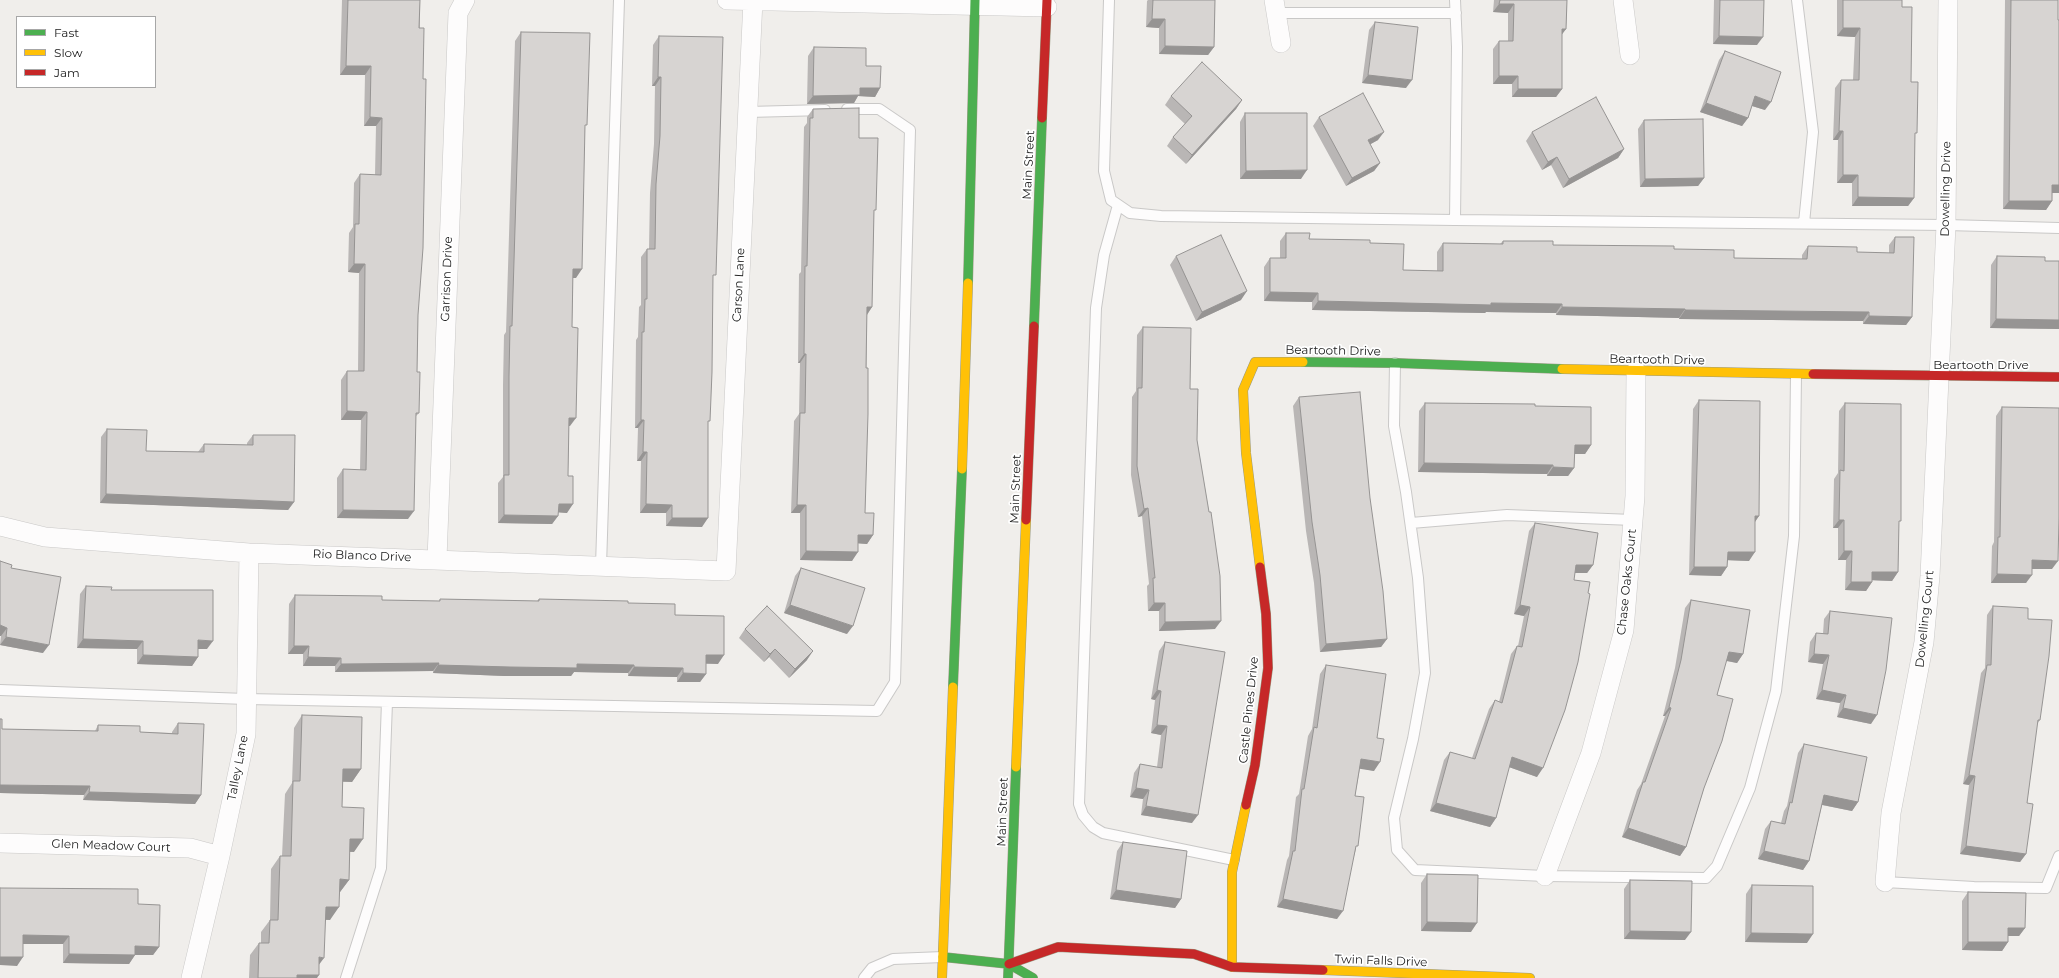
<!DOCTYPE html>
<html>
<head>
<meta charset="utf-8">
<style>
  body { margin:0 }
  #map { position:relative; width:2059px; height:978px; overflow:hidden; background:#f0eeeb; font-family:Montserrat,sans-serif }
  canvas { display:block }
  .legend { position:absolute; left:16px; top:16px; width:140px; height:72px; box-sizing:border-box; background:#fff; border:1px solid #a7a7a7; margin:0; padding:5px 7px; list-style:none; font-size:12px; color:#222 }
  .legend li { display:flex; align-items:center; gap:8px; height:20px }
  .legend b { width:20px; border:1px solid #a7a7a7 }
</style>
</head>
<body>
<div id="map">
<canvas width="2059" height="978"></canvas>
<ul class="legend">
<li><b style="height:5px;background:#4caf50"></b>Fast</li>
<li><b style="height:5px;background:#ffc107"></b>Slow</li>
<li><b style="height:5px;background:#c62828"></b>Jam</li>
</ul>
</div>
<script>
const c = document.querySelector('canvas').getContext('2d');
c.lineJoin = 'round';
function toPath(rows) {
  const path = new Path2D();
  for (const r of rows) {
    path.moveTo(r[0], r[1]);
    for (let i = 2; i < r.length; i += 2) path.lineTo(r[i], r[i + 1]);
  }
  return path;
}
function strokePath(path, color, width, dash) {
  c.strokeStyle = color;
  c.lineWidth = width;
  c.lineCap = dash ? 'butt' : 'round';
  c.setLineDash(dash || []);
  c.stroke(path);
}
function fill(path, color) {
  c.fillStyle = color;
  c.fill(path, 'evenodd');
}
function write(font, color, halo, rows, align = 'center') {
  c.font = font + ' Montserrat,sans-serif';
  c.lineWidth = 3.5;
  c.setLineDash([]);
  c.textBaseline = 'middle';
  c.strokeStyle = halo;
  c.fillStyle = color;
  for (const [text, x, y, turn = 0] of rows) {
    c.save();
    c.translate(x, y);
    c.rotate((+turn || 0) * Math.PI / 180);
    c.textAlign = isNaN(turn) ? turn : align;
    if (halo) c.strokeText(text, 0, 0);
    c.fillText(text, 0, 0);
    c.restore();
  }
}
const lane = toPath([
  [1109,0,1104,171,1111,200,1130,213,1161,216,1455,220,1946,225,2059,228],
  [1797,0,1813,132,1804,223],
  [1276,13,1456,13],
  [748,112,825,110],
  [1118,205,1104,255,1096,308,1079,804,1083,815,1093,827,1103,833,1234,860],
  [1455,220,1457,47,1455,0],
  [1395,363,1394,426,1406,492,1418,578,1425,673,1413,739,1394,818,1397,850,1415,870,1545,876,1706,878,1717,866,1750,788,1776,691,1794,536,1796,375],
  [1411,523,1507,515,1633,520],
  [601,566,619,0],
  [0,690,246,699,877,711,895,682,910,130,879,109,847,109],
  [1885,882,1974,887,2046,888,2059,856],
  [346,978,381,868,387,702],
  [864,978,872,968,893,959,943,957]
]);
const street = toPath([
  [727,0,1047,7],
  [1274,0,1281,43],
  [1623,0,1630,55],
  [0,526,45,537,249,553,726,571,753,0],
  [437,559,458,13,465,0],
  [0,843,190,848,220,856],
  [1545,876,1591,753,1624,630,1635,496,1636,371],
  [1885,882,1891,813,1924,642,1930,576,1946,225,1948,0],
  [191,978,220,856,246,734,249,553]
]);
const fast = toPath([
  [968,283,975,0],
  [1034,326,1042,118],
  [1303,362,1395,363,1562,369],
  [953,687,962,469],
  [943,957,1009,964,1033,978],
  [1008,978,1016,767]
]);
const slow = toPath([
  [1562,369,1813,374],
  [962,469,968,283],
  [1260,567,1246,453,1243,390,1255,362,1303,362],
  [1016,767,1026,520],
  [1232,967,1232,872,1246,805],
  [1323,970,1530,978],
  [942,978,953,687]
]);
const jam = toPath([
  [1042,118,1047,0],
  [1813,374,2059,377],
  [1026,520,1034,326],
  [1246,805,1255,765,1268,668,1266,614,1260,567],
  [1009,964,1058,947,1194,954,1232,967,1323,970]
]);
strokePath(lane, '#c9c8c7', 12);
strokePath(street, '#c9c8c7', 20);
strokePath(fast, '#999a82', 10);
strokePath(slow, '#999a82', 10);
strokePath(jam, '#999a82', 10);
strokePath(lane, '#fdfcfc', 10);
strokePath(street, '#fdfcfc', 19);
strokePath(fast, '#4caf50', 9);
strokePath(slow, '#ffc107', 9);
strokePath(jam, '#c62828', 9);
fill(toPath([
  [342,0,420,0,418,315,417,372,419,413,416,416,408,519,337,518,337,478,343,469,360,470,361,420,341,420,341,380,347,371,358,371,359,273,348,272,349,233,353,227,354,183,360,174,375,175,376,126,364,126,365,75,340,75],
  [1148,0,1215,0,1214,47,1208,55,1159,54,1159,28,1146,27,1147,1],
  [1494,0,1567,0,1566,29,1562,34,1562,89,1556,97,1512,97,1512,84,1493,84,1493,49,1499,41,1508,41,1508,13,1493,12],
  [1714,0,1764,0,1757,45,1713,44],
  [1837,0,1902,0,1902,7,1911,82,1915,136,1914,198,1908,206,1852,206,1852,183,1837,183,1838,140,1833,140,1835,88,1841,80,1853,80,1855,37,1837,36],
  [2005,0,2058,0,2052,201,2046,210,2003,209],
  [1375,22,1406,88,1362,83,1369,30],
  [521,32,585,128,576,278,573,278,570,426,569,426,567,513,558,512,558,516,552,524,498,523,498,483,503,477,503,385,504,335,506,332,515,41],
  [659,36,713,279,708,424,702,527,666,526,666,513,640,513,641,461,637,461,638,428,635,428,636,340,638,337,639,307,641,305,641,257,647,249,649,249,650,193,654,144,655,86,652,86,653,45],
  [814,47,866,66,880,88,875,97,858,96,854,103,807,104,808,56],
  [1725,51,1765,110,1752,106,1748,118,1742,126,1700,112,1719,60],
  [1171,96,1242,100,1236,109,1186,164,1167,146,1173,137,1185,124,1165,105],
  [813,109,859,138,874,213,872,307,867,315,865,513,873,535,867,544,858,543,852,561,800,560,800,513,791,513,794,421,799,414,800,363,798,363,799,274,801,272,804,127,807,123,807,117],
  [1245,113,1301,179,1240,179,1240,122],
  [1319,117,1378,140,1370,144,1380,163,1374,171,1346,186,1313,126],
  [1644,120,1704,178,1698,186,1640,187,1638,129],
  [1532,132,1624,149,1618,158,1563,188,1551,165,1542,170,1526,141],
  [1286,233,1309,239,1370,243,1403,270,1437,271,1437,252,1443,243,1500,244,1503,241,1553,245,1674,249,1734,258,1802,259,1802,255,1808,246,1857,252,1889,253,1889,245,1895,237,1912,317,1906,325,1863,324,1863,321,1679,319,1679,318,1556,315,1556,313,1486,312,1485,313,1312,310,1312,302,1264,301,1264,267,1270,258,1280,258,1280,241],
  [1176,256,1241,300,1196,321,1170,265],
  [1997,256,2045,261,2059,261,2059,329,1990,328,1991,265],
  [1143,327,1190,389,1197,440,1215,629,1159,631,1159,611,1148,611,1147,586,1149,584,1142,516,1138,517,1131,475,1132,397,1136,391,1137,335],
  [1299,397,1370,498,1387,639,1381,647,1320,652,1314,583,1306,531,1293,406],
  [1699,400,1759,516,1755,521,1749,561,1728,560,1727,567,1721,576,1689,575,1693,409],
  [1425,403,1535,406,1591,445,1585,454,1575,454,1574,468,1568,476,1547,476,1547,474,1418,472,1419,411],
  [1845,403,1899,524,1898,572,1892,581,1872,580,1872,582,1866,591,1845,590,1846,560,1838,560,1838,528,1833,528,1834,479,1838,473,1839,411],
  [2002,407,2052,569,2032,569,2026,583,1991,583,1992,546,1994,542,1996,416],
  [107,429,146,451,198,452,204,444,247,445,247,443,253,435,294,502,288,510,100,503,101,437],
  [1535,523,1593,565,1587,573,1575,573,1537,777,1509,767,1496,818,1490,827,1430,811,1444,760,1450,752,1472,758,1489,709,1495,700,1499,702,1511,654,1517,646,1518,646,1524,616,1514,614,1529,531],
  [0,561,11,568,43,653,0,645,1,636,0,636],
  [801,568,847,634,784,613,795,576],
  [86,586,111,590,207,649,198,649,198,657,192,666,137,664,137,649,77,648,80,594],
  [295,595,382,600,439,601,440,599,537,601,539,599,628,603,675,615,718,664,706,664,706,674,700,682,677,682,677,677,628,676,628,673,574,672,571,676,504,676,433,673,433,671,335,672,335,666,303,666,303,654,288,654,289,604],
  [1691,600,1743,654,1737,663,1726,661,1717,695,1704,788,1686,847,1680,856,1622,837,1637,790,1641,784,1665,716,1663,716,1675,668,1685,608],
  [1993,606,2028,619,2040,720,2037,724,2027,803,2026,854,2020,862,1960,854,1969,785,1963,784,1981,673,1985,668,1987,615],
  [1830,611,1871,724,1837,717,1840,703,1816,699,1823,664,1808,662,1810,642,1816,633,1823,634,1824,619],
  [745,629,807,660,789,678,769,657,764,662,739,638],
  [1165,642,1192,823,1141,815,1143,799,1130,797,1134,773,1140,764,1157,767,1161,735,1151,733,1155,700,1151,699,1159,651],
  [1326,665,1377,738,1374,771,1360,768,1355,796,1356,849,1337,919,1277,907,1287,860,1289,856,1296,797,1299,794,1308,736,1312,729,1320,674],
  [302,715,361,769,352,782,343,782,342,807,354,852,350,852,349,880,340,892,330,920,325,920,317,978,249,978,250,955,259,943,261,943,261,932,270,920,271,869,280,856,282,856,285,794,292,783,294,728],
  [0,719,2,729,95,731,98,725,140,732,172,733,172,732,178,723,201,795,195,804,83,800,84,795,0,793],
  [1804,744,1858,802,1852,811,1822,805,1809,861,1803,870,1758,859,1765,829,1771,821,1781,823,1784,811,1787,806,1798,753],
  [1123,842,1181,899,1175,908,1110,899,1117,851],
  [1427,874,1471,932,1421,931,1421,883],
  [1630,880,1685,940,1624,939,1624,889],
  [1752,885,1807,943,1745,942,1746,894],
  [0,888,138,904,159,947,153,955,135,955,129,964,63,963,63,944,23,944,17,966],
  [1968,892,2025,928,2019,936,2008,936,2008,942,2002,951,1962,950,1962,901]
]), '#b9b6b5');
fill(toPath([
  [1499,4,1514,4,1508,13,1493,12],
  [1152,19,1165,19,1159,28,1146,27],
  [1843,28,1860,28,1855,37,1837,36],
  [1562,29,1566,29,1560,37],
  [1719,36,1763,37,1757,45,1713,44],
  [1165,46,1214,47,1208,55,1159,54],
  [346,66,371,66,365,75,340,75],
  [1368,75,1412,80,1406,88,1362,83],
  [1499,76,1518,76,1512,84,1493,84],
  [658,77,661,77,655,86,652,86],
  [860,88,880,88,875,97,858,96,854,103,807,104,813,96],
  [1518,89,1562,89,1556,97,1512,97],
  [1755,96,1771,102,1765,110,1749,105],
  [1242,100,1236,109,1186,164,1192,155],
  [1706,103,1748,118,1742,126,1700,112],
  [370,117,382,118,376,126,364,126],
  [1839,131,1843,131,1838,140,1833,140],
  [1384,132,1378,140,1362,149,1368,140],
  [1624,149,1618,158,1563,188,1569,179],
  [1557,157,1551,165,1542,170,1548,162],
  [1380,163,1374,171,1346,186,1352,178],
  [1307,170,1301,179,1240,179,1246,171],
  [1843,175,1858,175,1852,183,1837,183],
  [1704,178,1698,186,1640,187,1645,179],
  [2052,185,2059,185,2059,193,2046,193],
  [1858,197,1914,198,1908,206,1852,206],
  [2009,201,2052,201,2046,210,2003,209],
  [354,264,365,264,359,273,348,272],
  [573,269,582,269,576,278,567,278],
  [1247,291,1241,300,1196,321,1202,312],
  [1270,292,1318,293,1312,302,1264,301],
  [1318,301,1562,304,1556,313,1486,312,1485,313,1312,310],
  [867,307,872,307,866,316],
  [1562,307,1685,309,1679,318,1556,315],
  [1685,310,1869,312,1863,321,1679,319],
  [1869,316,1912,317,1906,325,1863,324],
  [1996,319,2059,320,2059,329,1990,328],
  [804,354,806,354,800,363,798,363],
  [347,411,367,412,361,420,341,420],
  [569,418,576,418,570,426,563,426],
  [641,420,644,420,638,428,635,428],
  [1575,445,1591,445,1585,454,1569,454],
  [643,452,647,452,641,461,637,461],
  [1424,463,1553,465,1547,474,1418,472],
  [1553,467,1574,468,1568,476,1547,476],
  [106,494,294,502,288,510,100,503],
  [559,504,573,504,567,513,553,512],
  [646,504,672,505,666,513,640,513],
  [797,505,806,505,800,513,791,513],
  [1148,508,1142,516,1138,517,1144,509],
  [343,510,414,511,408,519,337,518],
  [504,515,558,516,552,524,498,523],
  [1755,516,1759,516,1753,525],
  [672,518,708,518,702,527,666,526],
  [1839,520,1844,520,1838,528,1833,528],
  [858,535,873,535,867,544,852,543],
  [806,551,858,552,852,561,800,560],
  [1844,551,1852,551,1846,560,1838,560],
  [1728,552,1755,552,1749,561,1722,560],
  [2032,560,2058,561,2052,569,2026,569],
  [1576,565,1593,565,1587,573,1570,573],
  [1694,567,1727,567,1721,576,1689,575],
  [1872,572,1898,572,1892,581,1866,580],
  [1997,574,2032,575,2026,583,1991,583],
  [1851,582,1872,582,1866,591,1845,590],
  [1154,603,1165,603,1159,611,1148,611],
  [790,605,853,626,847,634,784,613],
  [1520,605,1530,607,1524,616,1514,614],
  [1221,621,1215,629,1159,631,1165,622],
  [0,625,7,628,1,636,0,636],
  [6,637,49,645,43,653,0,645],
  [83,639,143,641,137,649,77,648],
  [1387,639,1381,647,1320,652,1326,644],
  [198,640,213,641,207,649,192,649],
  [294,646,309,646,303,654,288,654],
  [775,649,769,657,764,662,770,654],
  [813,651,807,660,789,678,795,669],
  [1729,652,1743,654,1737,663,1723,660],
  [1814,654,1829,655,1823,664,1808,662],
  [143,655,198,657,192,666,137,664],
  [706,655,724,655,718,664,700,663],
  [308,657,341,658,335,666,303,666],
  [439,663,433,671,335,672,341,664],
  [577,664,634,665,628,673,574,672,571,676,504,676,433,673,438,665],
  [634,667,683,668,677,677,628,676],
  [683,673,706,674,700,682,677,682],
  [1157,690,1161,691,1155,700,1151,699],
  [1822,690,1846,695,1840,703,1816,699],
  [1669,707,1671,708,1665,716,1663,716],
  [1843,708,1877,715,1871,724,1837,717],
  [1157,725,1167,726,1161,735,1151,733],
  [1512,757,1543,768,1537,777,1506,766],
  [1361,759,1380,762,1374,771,1355,768],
  [343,769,361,769,352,782,335,781],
  [1969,775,1975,776,1969,785,1963,784],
  [0,785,90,786,84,795,0,793],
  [1136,788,1149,790,1143,799,1130,797],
  [89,792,201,795,195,804,83,800],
  [1824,795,1858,802,1852,811,1818,804],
  [1436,803,1496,818,1490,827,1430,811],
  [1146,806,1198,815,1192,823,1141,815],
  [1628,828,1686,847,1680,856,1622,837],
  [350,839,363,839,354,852,341,851],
  [1966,846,2026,854,2020,862,1960,854],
  [1764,851,1809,861,1803,870,1758,859],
  [340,879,349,880,340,892,331,892],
  [1116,890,1181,899,1175,908,1110,899],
  [1283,899,1343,911,1337,919,1277,907],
  [326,907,339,907,330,920,317,919],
  [1427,922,1477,923,1471,932,1421,931],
  [2008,928,2025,928,2019,936,2002,936],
  [1630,931,1691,932,1685,940,1624,939],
  [1751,933,1813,934,1807,943,1745,942],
  [23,935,69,936,63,944,17,944],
  [1968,942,2008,942,2002,951,1962,950],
  [135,946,159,947,153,955,129,955],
  [69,954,135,955,129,964,63,963],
  [0,957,23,957,17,966,0,965],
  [319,957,324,958,315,970],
  [297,975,319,975,317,978,295,978]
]), '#969493');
const building = toPath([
  [348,0,420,0,419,28,424,28,423,79,426,79,423,248,418,315,417,372,420,372,419,413,416,413,414,511,343,510,343,469,366,470,367,412,347,411,347,371,364,371,365,264,354,264,355,224,359,224,360,174,381,175,382,118,370,117,371,66,346,66,348,0],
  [1153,0,1215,0,1214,47,1165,46,1165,19,1152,19,1153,0],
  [1500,0,1567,0,1566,29,1562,29,1562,89,1518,89,1518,76,1499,76,1499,41,1513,41,1514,4,1499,4,1500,0],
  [1720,0,1764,0,1763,37,1719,36,1720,0],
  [1843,0,1902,0,1902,7,1912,7,1911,82,1918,82,1917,133,1915,133,1914,198,1858,197,1858,175,1843,175,1843,131,1839,131,1841,80,1859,80,1860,28,1843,28,1843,0],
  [2011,0,2058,0,2058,20,2059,20,2059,185,2052,185,2052,201,2009,201,2011,0],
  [1375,22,1418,27,1412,80,1368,75,1375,22],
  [521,32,590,33,587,125,585,125,582,269,573,269,572,327,578,328,576,418,569,418,568,476,573,476,573,504,559,504,558,516,504,515,504,475,509,475,509,376,510,326,512,326,521,32],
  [659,36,723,37,716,275,713,275,712,372,710,421,708,421,708,518,672,518,672,505,646,504,647,452,643,452,644,420,641,420,642,332,644,332,645,299,647,299,647,249,655,249,656,184,660,136,661,77,658,77,659,36],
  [814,47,866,48,866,66,881,66,880,88,860,88,860,95,813,96,814,47],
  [1725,51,1781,72,1771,102,1755,96,1748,118,1706,103,1725,51],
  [1202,62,1242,100,1192,155,1173,137,1192,116,1171,96,1202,62],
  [1363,93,1384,132,1368,140,1380,163,1352,178,1319,117,1363,93],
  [1596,97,1624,149,1569,179,1557,157,1548,162,1532,132,1596,97],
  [859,108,859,138,878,138,876,210,874,210,872,307,867,307,866,368,868,368,868,414,865,513,874,513,873,535,858,535,858,552,806,551,806,505,797,505,800,413,805,413,806,354,804,354,805,266,807,266,810,118,813,118,813,109,859,108],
  [1245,113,1307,113,1307,170,1246,171,1245,113],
  [1703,119,1704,178,1645,179,1644,120,1703,119],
  [1286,233,1310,233,1309,239,1370,240,1370,243,1404,244,1403,270,1443,271,1443,243,1503,244,1503,241,1553,241,1553,245,1674,246,1674,249,1734,250,1734,258,1807,259,1808,246,1857,247,1857,252,1894,253,1895,237,1914,237,1912,317,1869,316,1869,312,1685,310,1685,309,1562,307,1562,304,1491,303,1491,305,1318,301,1318,293,1270,292,1270,258,1286,258,1286,233],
  [1221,235,1247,291,1202,312,1176,256,1221,235],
  [1997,256,2045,257,2045,261,2059,261,2059,320,1996,319,1997,256],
  [1143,327,1191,328,1190,389,1198,389,1197,440,1209,512,1211,512,1220,576,1221,621,1165,622,1165,603,1154,603,1153,578,1155,578,1148,508,1144,509,1137,466,1138,388,1142,388,1143,327],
  [1360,392,1370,498,1383,591,1387,639,1326,644,1320,575,1312,522,1299,397,1360,392],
  [1699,400,1760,401,1759,516,1755,516,1755,552,1728,552,1727,567,1694,567,1699,400],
  [1425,403,1535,404,1535,406,1591,407,1591,445,1575,445,1574,468,1553,467,1553,465,1424,463,1425,403],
  [1845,403,1901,404,1901,521,1899,521,1898,572,1872,572,1872,582,1851,582,1852,551,1844,551,1844,520,1839,520,1840,470,1844,471,1845,403],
  [2002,407,2059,408,2059,517,2058,561,2032,560,2032,575,1997,574,1998,537,2000,537,2002,407],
  [107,429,147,430,146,451,204,452,204,444,253,445,253,435,295,435,294,502,106,494,107,429],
  [1535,523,1598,533,1593,565,1576,565,1574,580,1590,582,1588,593,1590,594,1578,662,1565,710,1543,768,1512,757,1496,818,1436,803,1450,752,1475,759,1495,700,1502,703,1517,646,1522,647,1530,607,1520,605,1535,523],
  [0,561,12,565,11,568,61,577,49,645,6,637,7,628,0,625,0,561],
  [801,568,865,588,853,626,790,605,801,568],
  [86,586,112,587,111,590,213,590,213,641,198,640,198,657,143,655,143,641,83,639,86,586],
  [295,595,382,596,382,600,440,601,440,599,539,601,539,599,628,601,628,603,675,604,675,615,724,616,724,655,706,655,706,674,683,673,683,668,634,667,634,665,577,664,577,668,510,667,438,665,439,663,341,664,341,658,308,657,309,646,294,646,295,595],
  [1691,600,1750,610,1743,654,1729,652,1717,695,1733,699,1722,741,1704,788,1686,847,1628,828,1643,782,1645,782,1671,708,1669,707,1681,660,1691,600],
  [767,606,813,651,795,669,775,649,770,654,745,629,767,606],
  [1993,606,2028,608,2028,619,2052,620,2049,656,2040,720,2038,720,2027,803,2033,804,2026,854,1966,846,1975,776,1969,775,1987,665,1991,665,1993,606],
  [1830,611,1892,618,1886,670,1877,715,1843,708,1846,695,1822,690,1829,655,1814,654,1816,633,1828,634,1830,611],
  [1165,642,1225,652,1198,815,1146,806,1149,790,1136,788,1140,764,1162,768,1167,726,1157,725,1161,691,1157,690,1165,642],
  [1326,665,1386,674,1377,738,1384,739,1380,762,1361,759,1355,796,1364,797,1358,846,1356,846,1343,911,1283,899,1293,851,1295,851,1302,789,1304,789,1314,727,1317,728,1326,665],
  [302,715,362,717,361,769,343,769,342,807,364,808,363,839,350,839,349,880,340,879,339,907,326,907,324,958,319,957,319,975,297,975,297,978,258,978,259,943,269,943,270,920,278,920,280,856,291,856,293,781,300,781,302,715],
  [0,719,2,719,2,729,98,731,98,725,140,726,140,732,178,734,178,723,204,724,201,795,89,792,90,786,0,785,0,787,0,719],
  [1804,744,1867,757,1858,802,1824,795,1809,861,1764,851,1771,821,1785,824,1790,802,1792,803,1804,744],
  [1123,842,1187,851,1181,899,1116,890,1123,842],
  [1427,874,1478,875,1477,923,1427,922,1427,874],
  [1630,880,1692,881,1691,932,1630,931,1630,880],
  [1752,885,1813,886,1813,934,1751,933,1752,885],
  [0,888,138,889,138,904,160,905,159,947,135,946,135,955,69,954,69,936,23,935,23,957,0,957,0,888],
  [1968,892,2026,893,2025,928,2008,928,2008,942,1968,942,1968,892]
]);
fill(building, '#d7d4d2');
strokePath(building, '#969493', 1);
write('12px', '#222', '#fff', [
  ["Main Street",1029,165,-87],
  ["Dowelling Drive",1946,189,-89],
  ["Garrison Drive",447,279,-88],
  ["Carson Lane",739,285,-87],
  ["Beartooth Drive",1333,351,1],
  ["Beartooth Drive",1657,360,1],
  ["Beartooth Drive",1981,365],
  ["Main Street",1016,489,-88],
  ["Rio Blanco Drive",362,556,2],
  ["Chase Oaks Court",1627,582,-84],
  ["Dowelling Court",1925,619,-84],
  ["Castle Pines Drive",1249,710,-84],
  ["Talley Lane",238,768,-79],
  ["Main Street",1003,812,-88],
  ["Glen Meadow Court",111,846,2],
  ["Twin Falls Drive",1381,961,2]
]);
</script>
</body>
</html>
